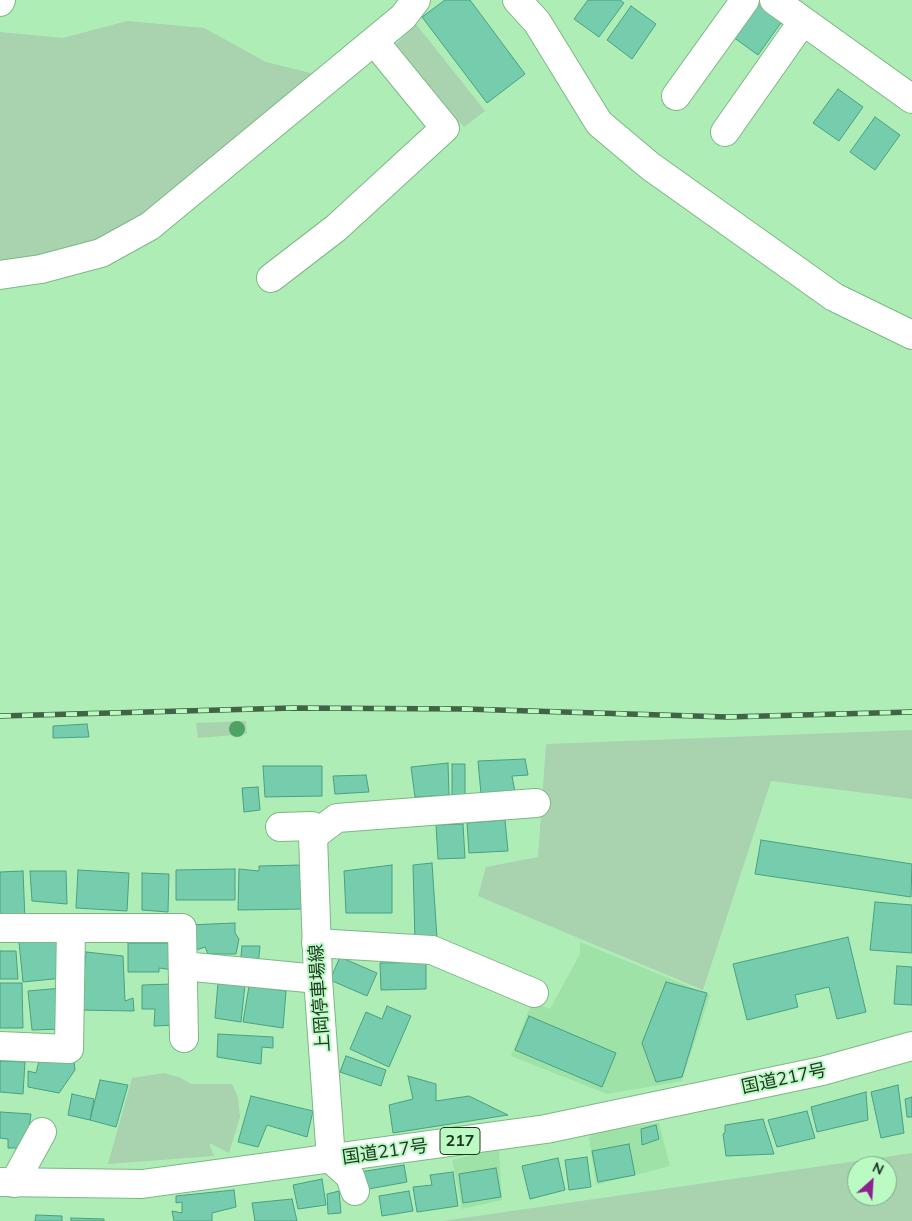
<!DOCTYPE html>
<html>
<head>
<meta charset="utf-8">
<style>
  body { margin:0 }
  #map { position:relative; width:912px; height:1221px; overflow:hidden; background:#afedb7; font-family:Mulish,sans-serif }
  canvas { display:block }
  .north { position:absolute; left:847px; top:1156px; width:50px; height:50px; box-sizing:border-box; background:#bcfac4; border:1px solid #7cac83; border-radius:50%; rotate:26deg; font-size:14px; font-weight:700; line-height:20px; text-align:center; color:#1d3621 }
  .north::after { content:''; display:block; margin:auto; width:18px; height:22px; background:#8a248a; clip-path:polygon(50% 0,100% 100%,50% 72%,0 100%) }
</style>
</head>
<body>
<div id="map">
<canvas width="912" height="1221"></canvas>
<div class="north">N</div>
</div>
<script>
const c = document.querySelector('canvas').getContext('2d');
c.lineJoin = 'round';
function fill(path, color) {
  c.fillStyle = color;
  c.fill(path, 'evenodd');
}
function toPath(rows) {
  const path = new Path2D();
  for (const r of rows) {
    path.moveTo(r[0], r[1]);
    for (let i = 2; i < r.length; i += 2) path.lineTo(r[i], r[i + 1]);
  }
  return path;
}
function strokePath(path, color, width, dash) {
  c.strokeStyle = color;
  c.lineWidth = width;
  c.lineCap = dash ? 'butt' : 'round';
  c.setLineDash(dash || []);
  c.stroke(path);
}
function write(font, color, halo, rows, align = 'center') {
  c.font = font + ' Mulish,"Noto Sans JP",sans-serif';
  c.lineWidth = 4;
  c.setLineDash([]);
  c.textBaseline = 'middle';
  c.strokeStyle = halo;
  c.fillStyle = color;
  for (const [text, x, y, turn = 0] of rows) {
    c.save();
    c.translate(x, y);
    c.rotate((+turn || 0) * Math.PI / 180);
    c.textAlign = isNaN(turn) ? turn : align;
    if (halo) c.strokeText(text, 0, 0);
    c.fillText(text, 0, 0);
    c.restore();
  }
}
fill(toPath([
  [580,942,710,995,682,1081,607,1094,511,1056,532,1002,550,1009,580,954],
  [659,1123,670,1166,596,1185,589,1138,592,1133],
  [499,1149,502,1200,462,1209,452,1160]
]), '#9ee2a7');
fill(toPath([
  [127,21,204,28,266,62,323,76,146,217,96,244,0,268,0,32,63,38],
  [416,24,485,111,464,127,396,44],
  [246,721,247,734,198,738,196,723],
  [912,730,912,799,771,781,703,990,478,896,486,867,538,857,546,744],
  [164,1073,181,1078,191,1084,232,1084,238,1097,240,1117,229,1153,209,1143,214,1156,108,1164,132,1078],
  [912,1153,912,1221,443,1221],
  [857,1166,887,1166,887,1196,857,1196]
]), '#a9d2ae');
const building = toPath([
  [445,0,470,0,525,74,487,103,422,17,445,0],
  [588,0,620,0,624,3,599,37,574,19,588,0],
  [758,2,783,20,758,55,733,37,758,2],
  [631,6,656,24,632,59,607,40,631,6],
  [838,89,863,107,839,141,813,123,838,89],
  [875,117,900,135,875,170,850,152,875,117],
  [87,724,89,737,53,738,53,726,87,724],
  [525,759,528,775,512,776,515,792,481,794,478,761,525,759],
  [448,763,449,795,415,797,411,767,448,763],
  [452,764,465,764,465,796,452,796,452,764],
  [263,766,322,766,322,796,265,797,263,766],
  [366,775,369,792,335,794,333,776,366,775],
  [258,787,260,810,244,812,242,788,258,787],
  [505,820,508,851,469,853,467,823,505,820],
  [463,824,465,858,438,859,436,825,463,824],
  [761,840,912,864,911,897,755,874,761,840],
  [432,863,437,938,415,940,413,865,432,863],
  [302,865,303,909,238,910,239,869,259,871,259,866,302,865],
  [392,865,392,913,346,913,344,871,392,865],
  [235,869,235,900,176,900,176,870,235,869],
  [78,870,129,873,127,911,76,908,78,870],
  [23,871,25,920,0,920,0,872,23,871],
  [30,871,66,871,67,904,32,901,30,871],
  [142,873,169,874,168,912,142,910,142,873],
  [875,902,912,905,912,953,870,950,875,902],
  [235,923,235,933,239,939,236,954,208,954,205,947,193,951,188,925,235,923],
  [848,937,866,1012,837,1019,829,987,795,995,798,1007,747,1020,733,964,848,937],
  [61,938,63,978,23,982,19,942,61,938],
  [128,943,173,943,174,970,159,968,159,972,128,972,128,943],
  [242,946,260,946,258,966,240,966,242,946],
  [0,951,16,951,18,979,0,979,0,951],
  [86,952,123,956,125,1001,133,998,134,1011,78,1010,82,997,86,952],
  [340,957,377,973,367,996,330,980,340,957],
  [426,962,426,989,381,990,380,963,426,962],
  [897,966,912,967,912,1005,894,1004,897,966],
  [666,982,707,993,682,1077,656,1082,642,1043,666,982],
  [0,983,22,983,23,1028,0,1028,0,983],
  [218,983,245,985,241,1022,215,1018,218,983],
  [173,984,176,1025,154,1026,155,1009,142,1009,142,985,173,984],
  [249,986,286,991,283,1028,243,1022,249,986],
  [62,988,62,1029,32,1030,28,991,62,988],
  [387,1006,411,1016,389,1067,350,1049,366,1012,382,1019,387,1006],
  [529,1016,616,1053,602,1087,515,1050,529,1016],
  [218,1034,273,1037,273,1048,262,1047,261,1064,217,1057,218,1034],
  [346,1056,386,1070,381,1086,340,1072,346,1056],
  [74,1060,75,1070,59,1093,28,1087,28,1071,36,1073,39,1061,74,1060],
  [0,1061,25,1062,23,1094,0,1092,0,1061],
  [408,1076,436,1084,436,1101,469,1096,508,1115,393,1133,389,1105,413,1099,408,1076],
  [100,1080,128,1085,116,1127,90,1120,100,1080],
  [898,1085,904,1133,881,1138,871,1092,898,1085],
  [866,1092,868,1120,817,1132,811,1107,866,1092],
  [72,1094,94,1099,90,1120,68,1115,72,1094],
  [251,1096,313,1111,307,1137,267,1125,258,1147,238,1142,251,1096],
  [912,1097,912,1117,907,1117,905,1099,912,1097],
  [807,1111,815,1138,777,1147,768,1120,807,1111],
  [0,1112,31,1114,26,1148,8,1148,8,1139,0,1138,0,1112],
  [763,1119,774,1154,726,1156,723,1134,725,1133,725,1125,763,1119],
  [656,1125,659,1139,642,1145,641,1129,656,1125],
  [629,1144,635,1175,598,1182,592,1151,629,1144],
  [587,1157,591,1187,569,1190,565,1160,587,1157],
  [558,1158,565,1190,530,1199,522,1166,558,1158],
  [404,1165,407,1182,363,1190,360,1172,404,1165],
  [496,1168,501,1197,463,1203,459,1174,496,1168],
  [453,1172,458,1206,417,1212,413,1187,432,1185,430,1175,453,1172],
  [322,1179,326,1205,298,1209,293,1185,322,1179],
  [234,1190,236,1207,212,1213,212,1221,174,1221,172,1211,182,1213,182,1202,176,1203,176,1196,234,1190],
  [339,1191,341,1213,328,1214,327,1194,339,1191],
  [409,1191,413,1211,382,1216,379,1196,409,1191],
  [292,1199,297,1221,255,1221,252,1203,292,1199],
  [36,1215,62,1216,62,1221,35,1221,36,1215],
  [71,1218,104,1219,104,1221,71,1221,71,1218]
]);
fill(building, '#76cdad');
strokePath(building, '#48a082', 1);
const minor = toPath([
  [517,0,537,22,599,123,650,166,834,297,912,335],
  [774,0,912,99],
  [0,2,1,0],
  [676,96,745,0],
  [725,132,803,21],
  [0,275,41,269,101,253,150,226,403,17,416,0],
  [271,278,336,228,445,128,374,41],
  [280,827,312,826,313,836,337,818,536,803],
  [0,928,182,928,184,1038],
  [316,943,432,950,534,993],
  [183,966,318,979],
  [0,1046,69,1049,71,928],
  [331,1159,350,1176,355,1191],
  [14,1183,42,1132]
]);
const major = toPath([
  [313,836,318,979,331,1159]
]);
const highway = toPath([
  [0,1182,142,1184,546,1129,822,1071,912,1046]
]);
strokePath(minor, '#7cb884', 30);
strokePath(major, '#7cb884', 30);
strokePath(highway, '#7cb884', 30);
strokePath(minor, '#fff', 28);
strokePath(major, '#fff', 28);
strokePath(highway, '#fff', 28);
const rail = toPath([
  [0,716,293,708,465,709,727,717,912,712]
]);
strokePath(rail, '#416446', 5.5);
strokePath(rail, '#bcfac4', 4, [11]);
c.fillStyle = '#4fa266';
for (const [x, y] of [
  [237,729]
]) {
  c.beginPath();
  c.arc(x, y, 8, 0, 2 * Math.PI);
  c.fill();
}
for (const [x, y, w] of [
  [460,1141,40]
]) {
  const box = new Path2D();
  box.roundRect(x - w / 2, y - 13.5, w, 27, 4);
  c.fillStyle = '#bcfac4';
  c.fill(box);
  strokePath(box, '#1d3621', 1);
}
write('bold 16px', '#1d3621', null, [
  ["217",460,1141]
]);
write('18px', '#1d3621', '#bcfac4', [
  ["上岡停車場線",320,998,-94],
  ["国道217号",784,1079,-12],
  ["国道217号",385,1152,-8]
]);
</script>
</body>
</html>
